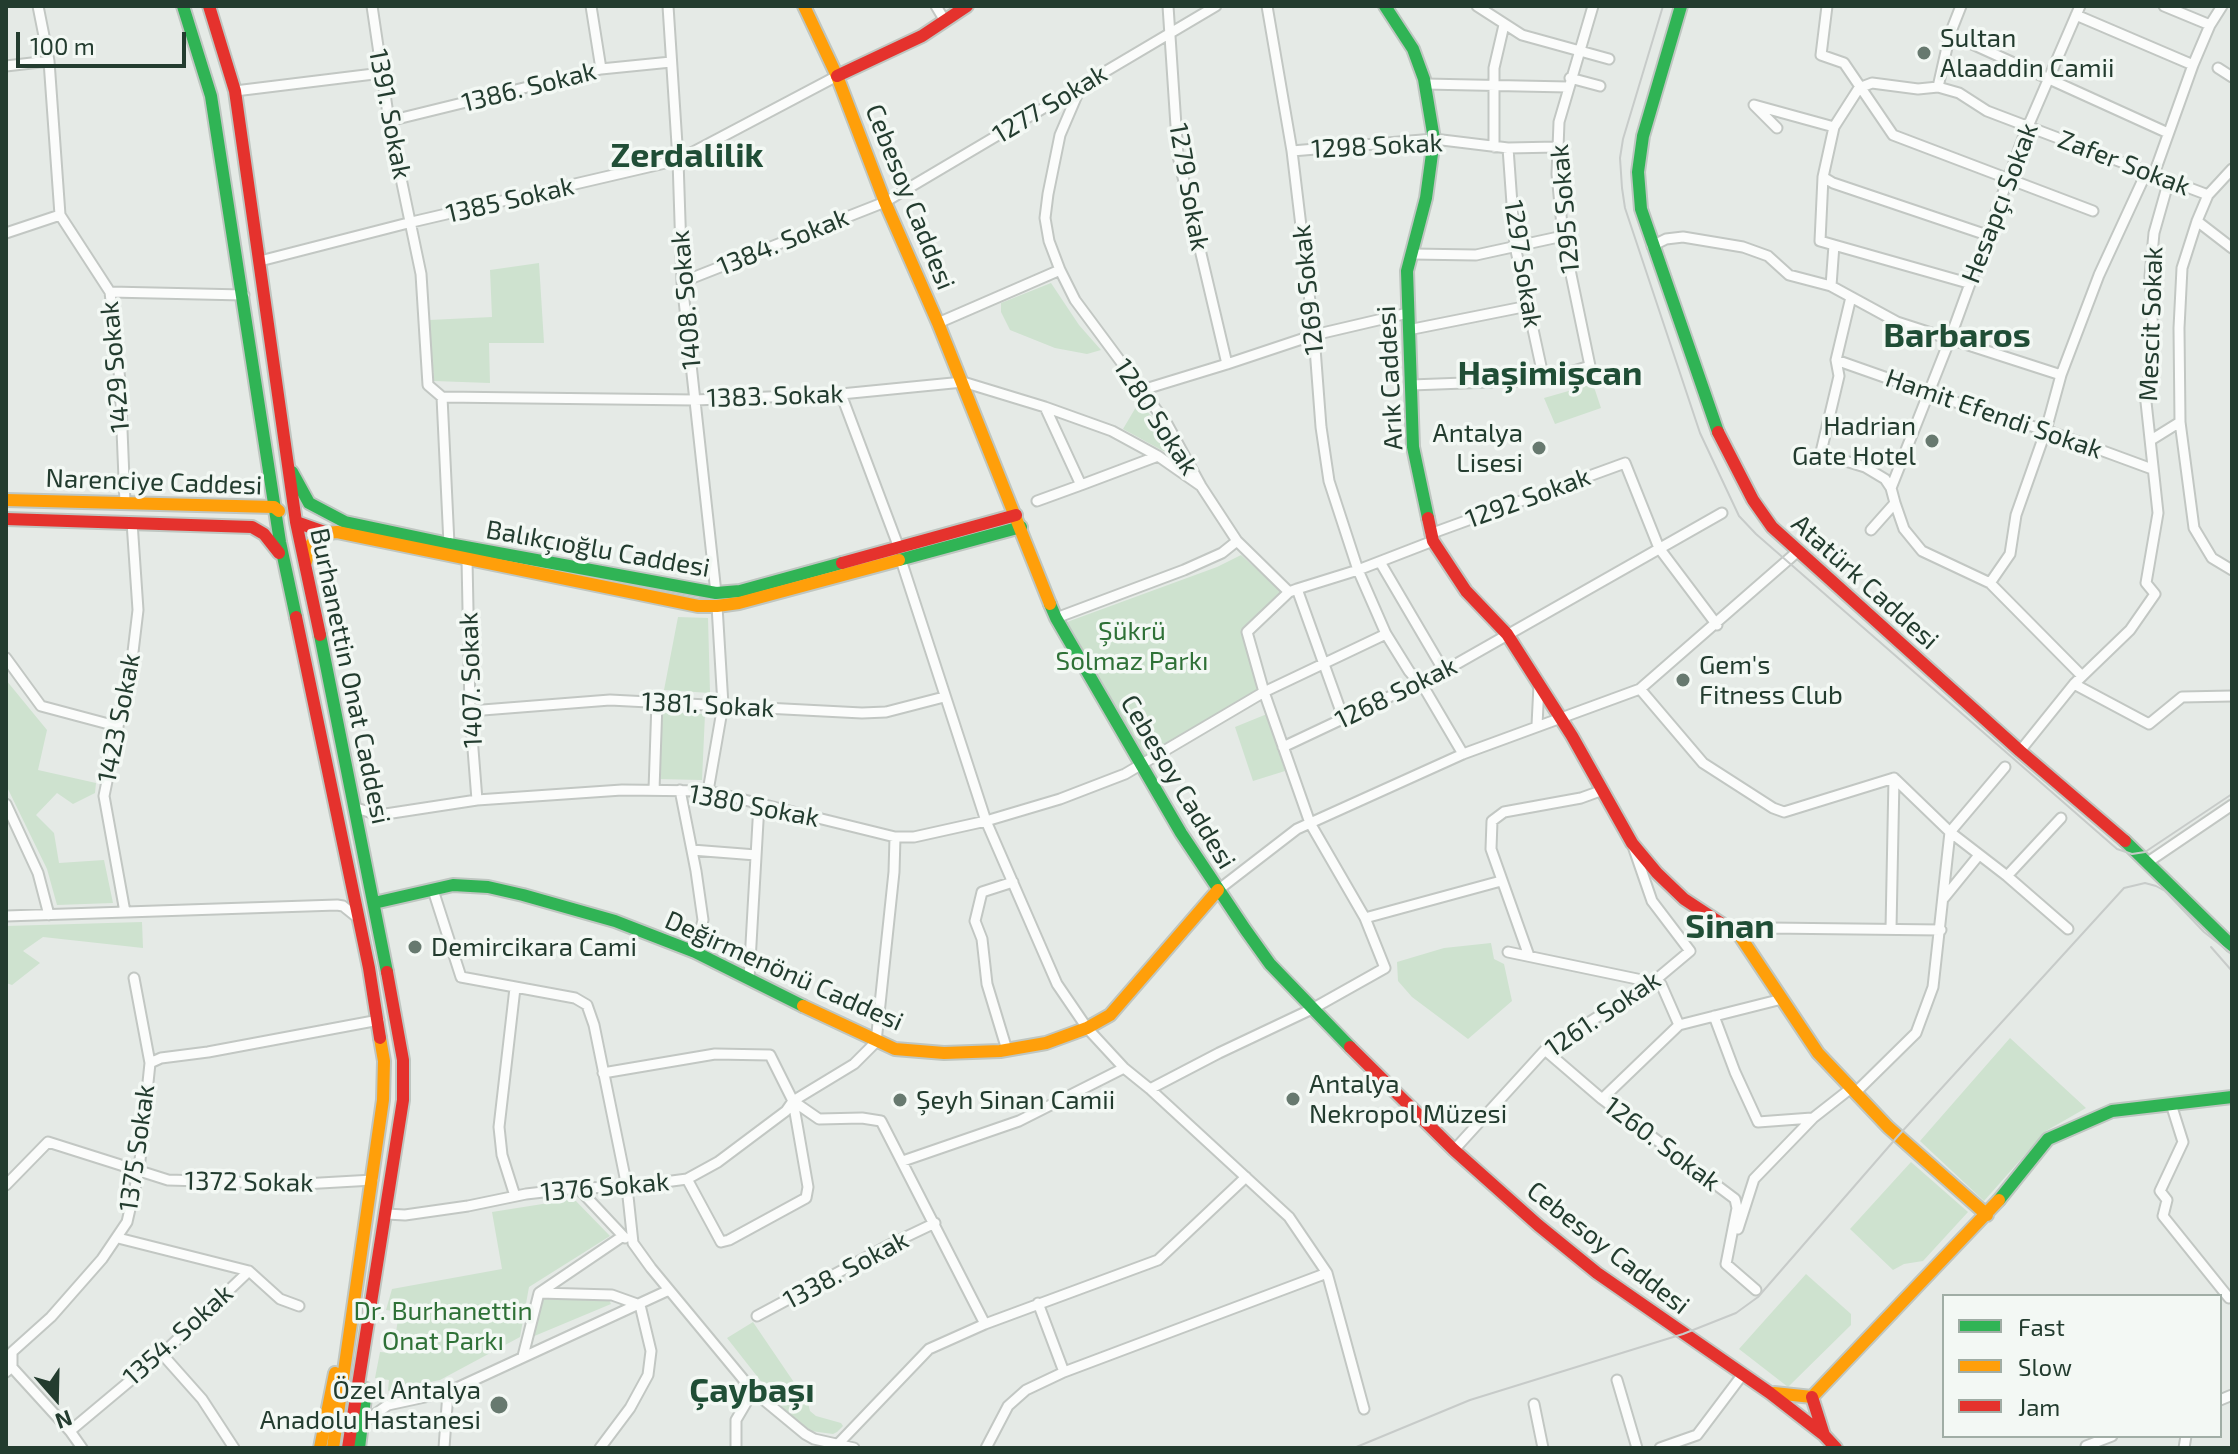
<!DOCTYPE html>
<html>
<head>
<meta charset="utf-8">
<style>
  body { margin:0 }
  #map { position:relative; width:2238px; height:1454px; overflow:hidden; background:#e5eae6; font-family:"Exo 2",sans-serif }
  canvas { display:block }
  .frame { position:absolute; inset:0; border:8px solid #233c2f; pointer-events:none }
  .legend { position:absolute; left:1942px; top:1294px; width:280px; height:144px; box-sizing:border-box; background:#f3f8f4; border:2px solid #a0ada5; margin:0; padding:10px 14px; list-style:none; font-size:24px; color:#233c2f }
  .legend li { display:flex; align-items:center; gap:16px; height:40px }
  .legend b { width:40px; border:2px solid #a0ada5 }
  .north { position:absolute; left:16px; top:1358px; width:80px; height:80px; -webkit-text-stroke:6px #f3f8f4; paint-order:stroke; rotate:160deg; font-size:22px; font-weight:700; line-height:32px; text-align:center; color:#233c2f }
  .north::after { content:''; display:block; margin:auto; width:28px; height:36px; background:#233c2f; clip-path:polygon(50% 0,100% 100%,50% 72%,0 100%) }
  .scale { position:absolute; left:16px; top:32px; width:170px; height:36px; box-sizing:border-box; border:4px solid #233c2f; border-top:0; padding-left:10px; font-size:24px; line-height:28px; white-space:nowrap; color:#233c2f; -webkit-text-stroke:6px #f3f8f4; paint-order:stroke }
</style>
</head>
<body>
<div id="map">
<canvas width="2238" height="1454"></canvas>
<div class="frame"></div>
<ul class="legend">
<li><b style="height:10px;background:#30b455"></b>Fast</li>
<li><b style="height:10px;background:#ff9f0a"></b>Slow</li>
<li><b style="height:10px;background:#e5322d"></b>Jam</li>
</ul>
<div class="north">N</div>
<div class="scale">100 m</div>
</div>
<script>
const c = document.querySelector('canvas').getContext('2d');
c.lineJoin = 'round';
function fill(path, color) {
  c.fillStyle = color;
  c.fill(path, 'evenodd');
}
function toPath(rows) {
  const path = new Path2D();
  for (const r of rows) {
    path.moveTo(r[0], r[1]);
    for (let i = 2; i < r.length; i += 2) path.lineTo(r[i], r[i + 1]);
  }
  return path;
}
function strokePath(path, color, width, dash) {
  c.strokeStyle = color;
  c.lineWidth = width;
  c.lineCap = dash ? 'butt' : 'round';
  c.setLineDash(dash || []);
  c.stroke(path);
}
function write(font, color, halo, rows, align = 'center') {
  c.font = font + ' "Exo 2",sans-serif';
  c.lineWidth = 7;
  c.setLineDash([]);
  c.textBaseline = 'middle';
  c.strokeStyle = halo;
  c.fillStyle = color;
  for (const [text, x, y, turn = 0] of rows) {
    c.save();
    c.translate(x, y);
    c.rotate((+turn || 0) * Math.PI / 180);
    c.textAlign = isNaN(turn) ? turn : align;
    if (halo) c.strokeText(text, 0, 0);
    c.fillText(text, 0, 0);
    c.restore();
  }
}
fill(toPath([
  [539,263,544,343,489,343,490,383,434,381,429,320,492,317,490,270],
  [1051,283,1079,325,1101,350,1087,354,1055,348,1010,330,1001,312,1001,303],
  [1593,384,1601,408,1555,424,1544,398],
  [1139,402,1160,426,1176,458,1123,429],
  [1241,555,1282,592,1241,631,1259,690,1143,760,1067,622,1217,567],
  [678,617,708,618,710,693,664,690],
  [6,680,47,730,38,770,96,783,95,793,73,804,57,793,36,815,54,833,59,863,104,860,113,903,57,905,47,869,6,785],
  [660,712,705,714,702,780,657,779],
  [1267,714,1285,771,1253,781,1235,727],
  [142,922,143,948,43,937,23,951,40,963,12,985,6,983,6,926],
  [1491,943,1494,959,1504,964,1512,1001,1468,1039,1412,997,1398,981,1397,962,1444,948],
  [2010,1038,2086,1108,2046,1131,1984,1201,1920,1141],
  [1911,1162,1968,1212,1923,1261,1904,1264,1893,1270,1850,1229],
  [574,1199,610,1236,529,1287,520,1337,440,1380,388,1391,389,1380,375,1378,380,1352,393,1353,399,1312,386,1310,392,1289,502,1269,492,1212],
  [1806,1274,1851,1314,1851,1325,1788,1387,1739,1349],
  [542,1299,609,1300,611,1304,532,1337,538,1304],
  [753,1322,808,1403,810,1411,816,1416,841,1423,843,1426,837,1432,833,1434,811,1431,782,1408,727,1338]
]), '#cee2cf');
const street = toPath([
  [38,6,49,61,60,215,110,292,120,381,125,503],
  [372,6,389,121,421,274,428,385,442,397,449,544],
  [591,6,601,69],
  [668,6,678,160,682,282,716,593],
  [936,6,945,21],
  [1168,6,1178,156,1227,364],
  [1267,6,1292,151,1314,335,1321,427,1329,481,1358,570,1386,634,1409,671,1426,691,1463,754],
  [1477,6,1522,35,1609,59],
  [1827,6,1821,55,1844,63,1893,135,2093,211],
  [2164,6,2210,25],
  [2076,15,2193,65],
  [1950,34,2168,133],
  [6,66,49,61],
  [2218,68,2232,77],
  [1570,78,1600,86],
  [1425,84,1568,87],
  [1081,86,1060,135,1048,194,1045,218,1049,241,1060,270,1075,300,1167,424,1201,486,1237,541,1289,592,1297,589,1344,720],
  [1938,87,1950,34,1961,6],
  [1859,88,1872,83,1918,89,1938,87,1959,93,1987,111,2208,195],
  [235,91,382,73],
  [389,121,601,69,671,62],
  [1777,128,1754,105,1834,127],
  [1494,147,1494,68,1504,25],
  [1508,148,1515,246,1544,380],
  [1292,151,1434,139,1508,148,1557,147],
  [2232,169,2208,195,2197,221,2182,268,2179,328,2180,422,2194,528,2212,558,2232,570],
  [2154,174,2193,65,2210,25,2222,6],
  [1823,177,1833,183,1987,235],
  [2197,221,2232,248],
  [6,233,60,215],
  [1834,245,1968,283],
  [1652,246,1666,239,1683,237,1743,247,1768,256,1789,275,1831,286,1897,322,2061,375],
  [1412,254,1476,255,1563,236],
  [260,261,412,222,678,160,837,76],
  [682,282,885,202,1216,6],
  [1831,286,1834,245,1820,241,1823,177,1834,127,1859,88],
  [110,292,244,295],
  [1851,297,1836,360,1839,376,1821,452,1826,455,1865,467,1885,479,1891,488],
  [938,323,1060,270],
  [1408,330,1528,306],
  [1836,360,1998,417,2046,430,2152,469],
  [1411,385,1544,380,1590,366,1563,236,1557,174,1559,122,1593,6],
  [1142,390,1227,364,1314,335,1408,313],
  [841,394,899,548],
  [442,397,695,400,841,394,963,382,1045,407,1112,431,1158,456,1201,486],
  [1045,407,1081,485,1158,456],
  [2151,440,2180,422],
  [1037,501,1081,485],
  [1895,503,1904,529,1922,551,1990,583],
  [1871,530,1895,503,1891,488,1948,344,2023,138,2080,6],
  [1430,534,1625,463,1659,548,1717,625],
  [467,559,470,711,477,800],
  [901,560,986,821,1057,984,1087,1028,1124,1068,1150,1089,1289,1217,1327,1273,1064,1372,1026,1390,1008,1406,986,1448],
  [1380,562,1444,671],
  [1297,589,1358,570,1433,541],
  [1289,592,1247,632,1264,692,1310,823,1365,918],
  [1056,618,1184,570,1222,553,1237,541],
  [6,658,41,706,116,726],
  [2082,676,1990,583,2010,554,2016,515,2046,430,2061,375,2099,275,2147,171],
  [2074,684,2149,724,2182,697,2232,696],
  [1640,689,1703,763,1773,808,1784,812,1894,778],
  [470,711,610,700,862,713,886,712,944,697],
  [1537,725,1539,685],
  [1283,747,1444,671,1722,513],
  [2020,751,2074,684,2130,630,2155,594,2146,583,2158,513,2146,402,2153,337,2150,276,2154,233,2169,180],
  [1894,778,1950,832,2007,876,2068,929],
  [654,790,657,702],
  [680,790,696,871,703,920,695,952],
  [708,791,723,705,717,606],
  [6,804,38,873,49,915],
  [356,808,379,815,477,800,622,790,708,791,895,837,914,837,986,821,1060,799,1125,774,1264,692,1386,634],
  [692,850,756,855],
  [2148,862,2232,805],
  [2007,876,2061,818],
  [433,890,461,977,575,998,587,1005,594,1025,627,1187,633,1243,651,1268,753,1391,805,1434,814,1439,854,1448],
  [1218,890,1297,829,1463,754,1640,689,1797,552],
  [1944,898,1979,855],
  [125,912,104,796,133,652,138,610,132,522],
  [6,916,337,905,343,906,358,918],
  [1891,929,1894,778],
  [1740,936,1748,930,1769,928,1941,930],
  [1508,952,1661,984,1679,1025],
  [1529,956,1491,849,1492,821,1504,812,1581,798,1603,790],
  [134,978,150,1063],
  [749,979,759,804],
  [515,988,499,1127,502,1155,515,1196],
  [1714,1016,1735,1072,1758,1122,1812,1118],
  [1007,1050,987,984,982,939,975,921,982,892,1013,882],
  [1545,1050,1602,1099,1735,1199,1737,1208,1726,1264,1756,1290],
  [603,1073,715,1054,770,1055,793,1101,808,1187,806,1198,729,1240,721,1242,687,1179],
  [1150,1089,1219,1053,1312,1009,1385,968,1365,918,1501,881],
  [1855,1093,1916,1033,1933,987,1950,832,2005,767],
  [1602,1099,1679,1025,1782,999],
  [793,1101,819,1119,862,1118,881,1121,985,1324],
  [2171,1104,2183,1142,2160,1191,2167,1200,2163,1216,2229,1298],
  [1454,1150,1545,1050,1653,982,1690,951,1652,901,1634,849],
  [903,1161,1019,1121,1124,1068],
  [6,1185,48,1142,168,1180,303,1184,373,1180],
  [578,1188,625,1238],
  [386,1214,405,1215,468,1206,526,1194,578,1188,627,1187,687,1179,718,1162,786,1111,793,1101,854,1064,876,1042,894,872,895,837],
  [1738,1229,1754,1179,1813,1118,1850,1089],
  [118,1238,249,1271,280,1299,299,1306],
  [1327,1273,1364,1409],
  [539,1293,612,1295,640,1305,651,1351,648,1375,630,1408,600,1448],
  [1038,1303,1064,1372],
  [757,1316,893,1243,935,1223],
  [162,1354,202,1399,234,1448],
  [523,1356,539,1293,623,1236],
  [8,1363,70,1431,82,1448],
  [6,1372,12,1367,12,1352,51,1317,102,1259,127,1222,139,1170,150,1063,161,1058,208,1052,379,1020],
  [1617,1380,1637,1448],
  [2220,1400,2232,1395],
  [1534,1404,1543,1448],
  [364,1422,388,1405,448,1392,669,1290],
  [70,1431,162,1354,249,1271],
  [839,1443,929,1349,985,1324,1158,1260,1246,1177],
  [2086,1446,2112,1436],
  [444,1448,448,1392],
  [736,1448,736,1420,753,1391],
  [1660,1448,1697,1435,1743,1374],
  [2184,1448,2186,1436]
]);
const fast = toPath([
  [183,6,211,96,280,542,296,617],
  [1385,6,1413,49,1424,79,1434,139,1426,198,1407,271,1413,447,1428,518],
  [1681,6,1643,136,1638,172,1641,209,1718,432],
  [292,472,309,503,345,522,449,544,716,593,740,591,842,563],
  [899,560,1021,527],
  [1050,604,1056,618,1181,833,1245,929,1270,964,1350,1047],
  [320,635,387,972],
  [2125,841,2232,946],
  [374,903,453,885,488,887,523,895,615,921,695,952,803,1006],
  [1999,1200,2048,1139,2112,1111,2232,1097],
  [359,1448,366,1389]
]);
const slow = toPath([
  [804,6,837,76,885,202,938,323,1050,604],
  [6,500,274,507,279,511],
  [306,562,309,547,315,540,327,533,337,532,698,606,717,606,739,603,899,560],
  [1722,924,1740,936,1818,1053,1888,1127,1987,1215],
  [803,1006,895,1049,944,1053,1000,1051,1046,1043,1087,1028,1110,1015,1218,890],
  [1774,1393,1812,1397,1999,1200],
  [320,1448,335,1373],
  [333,1448,383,1100,384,1061,380,1038]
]);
const jam = toPath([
  [209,6,235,91,296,522,320,635],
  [837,76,922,36,967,6],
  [1718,432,1753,500,1772,527,2020,751,2125,841],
  [1428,518,1433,541,1466,591,1507,634,1572,736,1632,843,1657,873,1684,899,1722,924],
  [6,519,252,527,264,534,279,553],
  [296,522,327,533],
  [842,563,1016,515],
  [296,617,369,968,380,1038],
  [1350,1047,1454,1150,1538,1225,1597,1273,1770,1393,1824,1435,1836,1448],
  [1812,1397,1824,1435],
  [348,1448,403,1100,403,1060,387,972]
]);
strokePath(street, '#c2c7c3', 13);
strokePath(fast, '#bfc6c1', 16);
strokePath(slow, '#bfc6c1', 16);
strokePath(jam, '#bfc6c1', 16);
strokePath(street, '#fbfcfb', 9);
strokePath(fast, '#30b455', 12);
strokePath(slow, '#ff9f0a', 12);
strokePath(jam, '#e5322d', 12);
strokePath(toPath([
  [1663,6,1623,139,1620,158,1622,188,1625,208,1700,433,1739,516,1756,534,2117,849,2132,854,2145,852,2232,794],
  [2211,947,2232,971],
  [1354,1448,1470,1400,1683,1334,1736,1313,1758,1297,1898,1136,2124,888,2145,883,2156,886,2165,891,2204,932,2232,954]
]), '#c7cbc9', 2);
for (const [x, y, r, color] of [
  [1924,53,8,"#67796f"],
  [1932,441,8,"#67796f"],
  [1539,448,8,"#67796f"],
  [1683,680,8,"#67796f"],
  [415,947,8,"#67796f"],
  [1293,1099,8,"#67796f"],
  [900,1100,8,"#67796f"],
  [499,1405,10,"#67796f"]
]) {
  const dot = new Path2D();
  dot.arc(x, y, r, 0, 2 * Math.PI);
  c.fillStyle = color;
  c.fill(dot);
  strokePath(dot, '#f3f8f4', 3);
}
write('26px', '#233c2f', '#f3f8f4', [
  ["Sultan",1940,38],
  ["Alaaddin Camii",1940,68],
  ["Hadrian",1916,426,"right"],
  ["Gate Hotel",1916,456,"right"],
  ["Antalya",1523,433,"right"],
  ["Lisesi",1523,463,"right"],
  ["Gem's",1699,665],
  ["Fitness Club",1699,695],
  ["Demircikara Cami",431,947],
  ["Antalya",1309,1084],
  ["Nekropol Müzesi",1309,1114],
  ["Şeyh Sinan Camii",916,1100],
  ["Özel Antalya",481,1390,"right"],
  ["Anadolu Hastanesi",481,1420,"right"]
], 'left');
write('26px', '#233c2f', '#f3f8f4', [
  ["1386. Sokak",529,87,-14],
  ["1277 Sokak",1050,104,-31],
  ["1391. Sokak",390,114,79],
  ["1298 Sokak",1377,146,-3],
  ["Zafer Sokak",2124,163,21],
  ["1279 Sokak",1189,187,80],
  ["Cebesoy Caddesi",910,197,68],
  ["1385 Sokak",510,200,-13],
  ["Hesapçı Sokak",2000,203,-69],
  ["1295 Sokak",1565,209,-95],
  ["1384. Sokak",783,242,-22],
  ["1297 Sokak",1523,264,81],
  ["1269 Sokak",1308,290,-96],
  ["1408. Sokak",686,300,-95],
  ["Mescit Sokak",2151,324,-88],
  ["1429 Sokak",115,367,-95],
  ["Arık Caddesi",1390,378,-93],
  ["1383. Sokak",775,396,-2],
  ["Hamit Efendi Sokak",1994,414,19],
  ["1280 Sokak",1156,417,57],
  ["Narenciye Caddesi",154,482,2],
  ["1292 Sokak",1528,498,-20],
  ["Balıkçıoğlu Caddesi",598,549,10],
  ["Atatürk Caddesi",1865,582,42],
  ["Burhanettin Onat Caddesi",350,676,78],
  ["1407. Sokak",471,680,-92],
  ["1268 Sokak",1396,693,-26],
  ["1381. Sokak",708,705,3],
  ["1423 Sokak",119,718,-79],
  ["Cebesoy Caddesi",1178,782,59],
  ["1380 Sokak",754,806,11],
  ["Değirmenönü Caddesi",784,971,24],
  ["1261. Sokak",1603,1014,-34],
  ["1260. Sokak",1662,1144,37],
  ["1375 Sokak",137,1148,-82],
  ["1372 Sokak",249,1182,1],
  ["1376 Sokak",605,1187,-5],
  ["Cebesoy Caddesi",1608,1248,38],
  ["1338. Sokak",846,1270,-28],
  ["1354. Sokak",178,1335,-42]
]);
write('26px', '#2f7137', '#f3f8f4', [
  ["Şükrü",1132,631],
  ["Solmaz Parkı",1132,661],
  ["Dr. Burhanettin",443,1311],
  ["Onat Parkı",443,1341]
]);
write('bold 34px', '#204e36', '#f3f8f4', [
  ["Zerdalilik",687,156],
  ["Barbaros",1957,336],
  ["Haşimişcan",1550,374],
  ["Sinan",1730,927],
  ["Çaybaşı",752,1391]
]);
</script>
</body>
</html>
